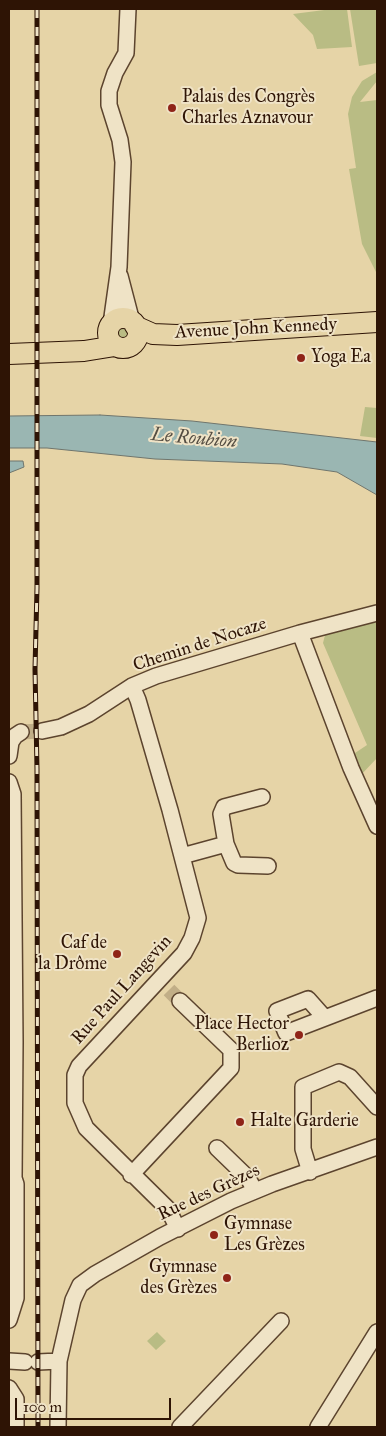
<!DOCTYPE html>
<html>
<head>
<meta charset="utf-8">
<style>
  body { margin:0 }
  #map { position:relative; width:386px; height:1436px; overflow:hidden; background:#e6d4a7; font-family:"IM FELL Great Primer",serif }
  canvas { display:block }
  .frame { position:absolute; inset:0; border:10px solid #2e1405; pointer-events:none }
  .scale { position:absolute; left:15px; top:1398px; width:156px; height:22px; box-sizing:border-box; border:2px solid #2e1405; border-top:0; padding-left:6px; font-size:15px; line-height:18px; white-space:nowrap; color:#2e1405; -webkit-text-stroke:4px #efe3c6; paint-order:stroke }
</style>
</head>
<body>
<div id="map">
<canvas width="386" height="1436"></canvas>
<div class="frame"></div>
<div class="scale">100 m</div>
</div>
<script>
const c = document.querySelector('canvas').getContext('2d');
c.lineJoin = 'round';
function fill(path, color) {
  c.fillStyle = color;
  c.fill(path, 'evenodd');
}
function toPath(rows) {
  const path = new Path2D();
  for (const r of rows) {
    if (r.length === 3) {
      path.moveTo(r[0] + r[2], r[1]);
      path.arc(r[0], r[1], r[2], 0, 2 * Math.PI);
      continue;
    }
    path.moveTo(r[0], r[1]);
    for (let i = 2; i < r.length; i += 2) path.lineTo(r[i], r[i + 1]);
  }
  return path;
}
function strokePath(path, color, width, dash) {
  c.strokeStyle = color;
  c.lineWidth = width;
  c.lineCap = dash ? 'butt' : 'round';
  c.setLineDash(dash || []);
  c.stroke(path);
}
function write(font, color, halo, rows, align = 'center') {
  c.font = font + ' "IM FELL Great Primer",serif';
  c.lineWidth = 4;
  c.setLineDash([]);
  c.textBaseline = 'middle';
  c.strokeStyle = halo;
  c.fillStyle = color;
  for (const [text, x, y, turn = 0] of rows) {
    c.save();
    c.translate(x, y);
    c.rotate((+turn || 0) * Math.PI / 180);
    c.textAlign = isNaN(turn) ? turn : align;
    if (halo) c.strokeText(text, 0, 0);
    c.fillText(text, 0, 0);
    c.restore();
  }
}
fill(toPath([
  [332,9,347,9,352,47,317,49,313,35,293,14],
  [350,9,377,9,377,63,359,66],
  [377,72,377,81,360,102,377,100,377,274,362,244,349,169,356,168,348,114,352,97,362,81],
  [123,333,8],
  [365,407,377,408,377,438,360,436],
  [377,617,377,758,360,776,352,755,367,745,323,643,326,631],
  [157,1332,166,1341,156,1350,147,1341]
]), '#b9bc84');
const water = toPath([
  [100,415,192,421,377,442,377,495,337,472,282,464,155,459,47,448,9,448,9,416,100,415],
  [9,461,23,461,24,467,9,473,9,461]
]);
fill(water, '#9ab6b2');
strokePath(water, '#6f756d', 1);
strokePath(toPath([
  [21,732,42,731],
  [169,990,180,1001]
]), '#c1ae87', 15, [15, 8]);
const minor = toPath([
  [120,276,132,322],
  [111,324,119,267,123,162,120,140,109,105,109,91,115,73,126,53,128,9],
  [300,633,351,768,377,826],
  [132,686,138,700,170,810,198,918,192,938,184,953,79,1066,75,1075,75,1103,86,1128,168,1209,178,1229],
  [42,731,61,727,89,714,132,686,156,676,300,633,377,613],
  [9,756,11,742,15,736,21,732],
  [9,782,13,794,15,1042,14,1178,16,1184,16,1298,9,1320],
  [226,844,234,863,238,865,268,866],
  [182,856,226,844,221,814,224,807,262,797],
  [324,1017,308,999,277,1011,286,1033,377,998],
  [217,1148,248,1178,255,1191],
  [310,1172,303,1149,303,1087,339,1072,350,1077,377,1107],
  [131,1175,231,1068,231,1050,180,1001],
  [9,1361,25,1362],
  [38,1362,59,1361],
  [9,1388,16,1399,16,1427],
  [58,1427,59,1361,73,1300,80,1285,95,1274,160,1237,231,1201,272,1184,377,1147],
  [180,1427,281,1321],
  [318,1427,377,1332]
]);
const major = toPath([
  [123,333,15],
  [135,326,153,334,177,335,377,322],
  [9,354,84,351,115,346]
]);
strokePath(minor, '#5c442e', 18);
strokePath(major, '#2e1405', 22);
strokePath(minor, '#efe3c6', 15);
strokePath(major, '#e6d4a7', 20);
const rail = toPath([
  [37,9,37,588,35,669,37,769,38,1427]
]);
strokePath(rail, '#2e1405', 5);
strokePath(rail, '#efe3c6', 3, [9]);
for (const [x, y, r, color] of [
  [172,108,5,"#8f2418"],
  [301,358,5,"#8f2418"],
  [117,954,5,"#8f2418"],
  [299,1035,5,"#8f2418"],
  [240,1122,5,"#8f2418"],
  [214,1235,5,"#8f2418"],
  [227,1278,5,"#8f2418"]
]) {
  const dot = new Path2D();
  dot.arc(x, y, r, 0, 2 * Math.PI);
  c.fillStyle = color;
  c.fill(dot);
  strokePath(dot, '#efe3c6', 2);
}
write('18px', '#2e1405', '#efe3c6', [
  ["Palais des Congrès",182,98],
  ["Charles Aznavour",182,119],
  ["Yoga Ea",311,358],
  ["Caf de",107,944,"right"],
  ["la Drôme",107,965,"right"],
  ["Place Hector",289,1025,"right"],
  ["Berlioz",289,1046,"right"],
  ["Halte Garderie",250,1122],
  ["Gymnase",224,1225],
  ["Les Grèzes",224,1246],
  ["Gymnase",217,1268,"right"],
  ["des Grèzes",217,1289,"right"]
], 'left');
write('18px', '#2e1405', '#efe3c6', [
  ["Avenue John Kennedy",256,329,-3],
  ["Chemin de Nocaze",200,645,-18],
  ["Rue Paul Langevin",122,990,-48],
  ["Rue des Grèzes",209,1193,-25]
]);
write('italic 19px', '#544d42', '#efe3c6', [
  ["Le Roubion",194,439,5]
]);
</script>
</body>
</html>
